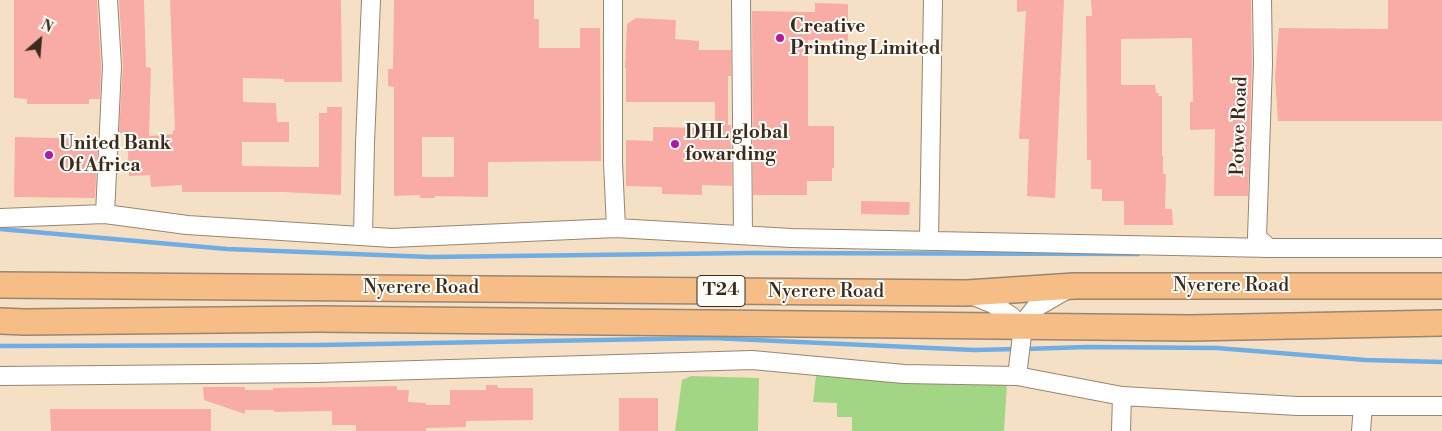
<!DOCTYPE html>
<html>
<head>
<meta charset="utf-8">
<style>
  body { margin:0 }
  #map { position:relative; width:1442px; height:431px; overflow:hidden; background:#f5e0c6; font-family:"Libre Bodoni",serif }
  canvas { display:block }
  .north { position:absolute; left:15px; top:15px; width:50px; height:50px; -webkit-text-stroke:4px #fdfcf7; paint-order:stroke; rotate:27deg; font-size:14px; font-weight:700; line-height:20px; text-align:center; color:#3b2a1e }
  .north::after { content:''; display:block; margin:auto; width:18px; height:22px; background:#3b2a1e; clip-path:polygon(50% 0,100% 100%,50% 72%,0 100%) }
</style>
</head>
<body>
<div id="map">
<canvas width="1442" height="431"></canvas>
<div class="north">N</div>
</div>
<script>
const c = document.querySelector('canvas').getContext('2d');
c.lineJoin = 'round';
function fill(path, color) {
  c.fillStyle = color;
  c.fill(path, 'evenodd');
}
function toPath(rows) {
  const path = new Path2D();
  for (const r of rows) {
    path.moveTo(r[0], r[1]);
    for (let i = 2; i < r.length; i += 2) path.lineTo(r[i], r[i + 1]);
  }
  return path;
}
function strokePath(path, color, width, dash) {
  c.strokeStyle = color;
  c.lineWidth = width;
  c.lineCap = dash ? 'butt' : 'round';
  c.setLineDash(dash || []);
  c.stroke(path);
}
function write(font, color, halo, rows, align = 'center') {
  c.font = font + ' "Libre Bodoni",serif';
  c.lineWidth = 4;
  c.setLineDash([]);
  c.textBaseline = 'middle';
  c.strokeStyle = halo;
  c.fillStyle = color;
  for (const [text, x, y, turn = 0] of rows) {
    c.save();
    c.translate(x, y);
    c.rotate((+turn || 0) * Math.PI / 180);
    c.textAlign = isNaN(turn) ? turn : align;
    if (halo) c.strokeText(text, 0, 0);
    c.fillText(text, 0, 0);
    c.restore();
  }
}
fill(toPath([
  [691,376,759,378,758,431,675,431,682,380],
  [816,376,1007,384,1004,431,852,431,852,417,837,417,837,403,813,402]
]), '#a2d685');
strokePath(toPath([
  [0,229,227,249,430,257,749,253,1138,254],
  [0,346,320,345,712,338,974,350,1016,349],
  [1024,349,1088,347,1217,348,1366,360,1442,362]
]), '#70ade2', 4.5);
fill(toPath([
  [14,0,97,0,101,66,100,99,89,99,89,104,27,104,27,99,14,98],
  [119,0,144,0,146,67,151,68,149,136,173,134,173,130,175,130,170,0,341,0,342,82,284,82,284,79,243,78,243,102,276,103,277,122,289,122,289,142,242,142,242,166,319,167,319,113,327,113,327,107,342,107,341,195,282,192,182,192,182,185,151,187,150,175,129,176,127,133,119,133,123,65],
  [394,0,534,0,534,19,539,19,539,48,580,48,580,28,600,28,601,161,488,162,488,197,435,196,435,198,420,198,420,195,394,196,394,87,388,86,388,69,393,69],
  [422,137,454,137,454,177,422,177],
  [1017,0,1064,0,1055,198,1027,196,1029,139,1019,139,1026,11,1017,12],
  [1091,0,1251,0,1252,64,1248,196,1214,196,1215,129,1190,130,1190,102,1193,102,1192,38,1121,39,1121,85,1155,85,1156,93,1159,93,1158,96,1162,96,1162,156,1163,156,1163,174,1166,174,1165,209,1172,209,1173,225,1124,225,1124,201,1102,201,1102,189,1091,189,1091,160,1087,160,1086,16,1092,16],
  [1388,0,1442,0,1442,121,1278,121,1275,77,1279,28,1388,29],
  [815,3,848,4,848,41,808,40,808,126,834,126,834,168,832,168,832,181,807,181,807,195,753,195,752,11,815,12],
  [636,18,676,20,675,39,699,41,699,50,731,50,731,76,728,76,728,125,731,125,732,186,702,185,702,195,662,194,662,187,626,186,626,140,653,141,653,127,715,128,715,102,626,102,626,68,625,68,627,24],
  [15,137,98,139,95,198,14,197],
  [861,201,910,202,909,215,861,214],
  [486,385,497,385,498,388,533,388,533,420,466,421,466,427,426,428,426,431,356,431,356,425,332,425,332,411,274,412,274,410,245,410,245,414,204,400,203,387,245,387,245,390,273,390,273,388,397,386,397,390,409,390,408,402,426,403,426,405,450,405,450,390,486,390],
  [619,398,658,398,658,431,619,431],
  [50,409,211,409,211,431,51,431]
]), '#f8aca5');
const minor = toPath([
  [613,0,613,162,616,228],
  [741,0,743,235],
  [1262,0,1263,64,1257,237,1269,248],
  [105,214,112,66,108,0],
  [0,218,105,214,187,225,392,238,616,228,791,238,1269,248,1442,248],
  [363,235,365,143,371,0],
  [929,240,933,0],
  [971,295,993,304,1011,316,1023,327],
  [0,376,316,373,752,360,904,374,1017,376,1122,396,1297,406,1442,406],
  [1017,376,1023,327,1028,317,1035,308,1068,289],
  [1121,431,1122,396],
  [1361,431,1363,406]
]);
const highway = toPath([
  [0,285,967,293,1074,286,1442,286],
  [0,321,25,322,318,319,1191,328,1442,323]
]);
strokePath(minor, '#988572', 20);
strokePath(highway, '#988572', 28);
strokePath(minor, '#fff', 18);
strokePath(highway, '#f6be86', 25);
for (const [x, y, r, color] of [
  [780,38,5,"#b5179e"],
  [675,144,5,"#b5179e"],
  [49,155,5,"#b5179e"]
]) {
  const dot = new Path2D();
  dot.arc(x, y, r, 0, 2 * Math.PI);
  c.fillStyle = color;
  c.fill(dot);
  strokePath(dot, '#fdfcf7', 2);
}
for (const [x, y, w] of [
  [721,291,48]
]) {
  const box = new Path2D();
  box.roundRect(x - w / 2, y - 15.5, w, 31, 4);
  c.fillStyle = '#fdfcf7';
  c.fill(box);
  strokePath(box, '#3b2a1e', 1);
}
write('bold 18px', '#3b2a1e', null, [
  ["T24",721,291]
]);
write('bold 19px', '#3b2a1e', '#fdfcf7', [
  ["Creative",790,27],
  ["Printing Limited",790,49],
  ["DHL global",685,133],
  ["fowarding",685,155],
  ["United Bank",59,144],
  ["Of Africa",59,166]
], 'left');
write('19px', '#3b2a1e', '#fdfcf7', [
  ["Potwe Road",1240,126,-88],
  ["Nyerere Road",1231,286],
  ["Nyerere Road",421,288],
  ["Nyerere Road",826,292]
]);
</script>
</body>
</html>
